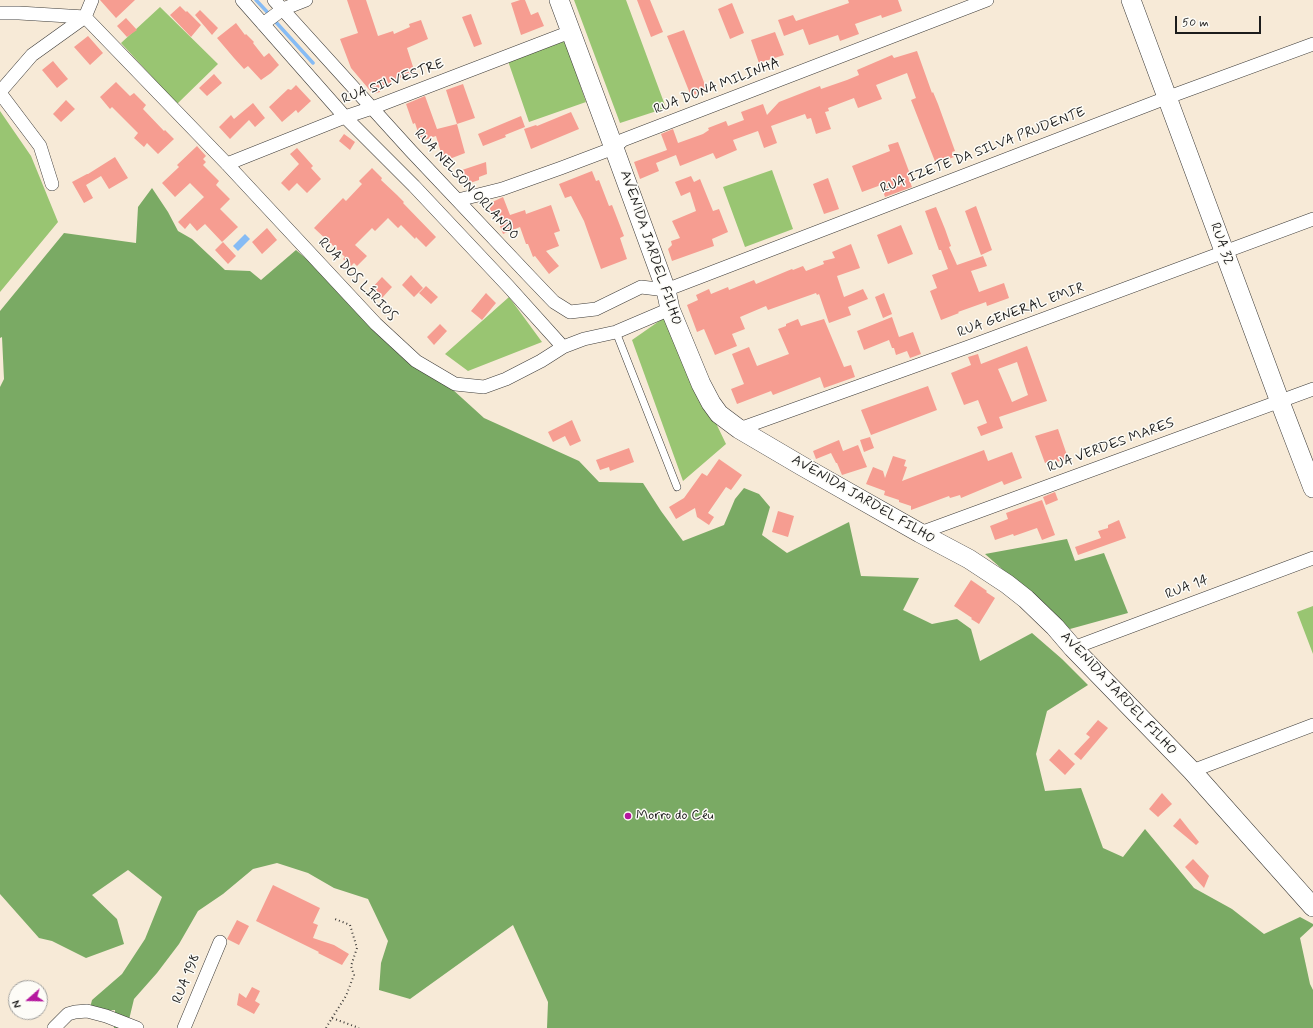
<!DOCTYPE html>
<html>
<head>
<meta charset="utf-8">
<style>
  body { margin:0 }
  #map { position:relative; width:1313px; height:1028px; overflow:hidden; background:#f7ead7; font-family:Mynerve,sans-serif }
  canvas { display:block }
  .north { position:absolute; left:8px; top:980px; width:40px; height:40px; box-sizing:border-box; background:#fdfcf7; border:1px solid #a3a29f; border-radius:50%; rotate:250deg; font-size:11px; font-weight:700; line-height:16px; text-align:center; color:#1c1c1c }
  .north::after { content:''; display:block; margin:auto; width:14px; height:18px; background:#b5179e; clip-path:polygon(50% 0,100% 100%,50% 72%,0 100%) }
  .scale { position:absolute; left:1175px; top:16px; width:86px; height:18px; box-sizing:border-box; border:2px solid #1c1c1c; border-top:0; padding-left:5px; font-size:12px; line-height:14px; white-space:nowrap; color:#1c1c1c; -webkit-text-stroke:3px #fdfcf7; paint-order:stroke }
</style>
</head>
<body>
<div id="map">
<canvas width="1313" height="1028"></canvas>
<div class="north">N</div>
<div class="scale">50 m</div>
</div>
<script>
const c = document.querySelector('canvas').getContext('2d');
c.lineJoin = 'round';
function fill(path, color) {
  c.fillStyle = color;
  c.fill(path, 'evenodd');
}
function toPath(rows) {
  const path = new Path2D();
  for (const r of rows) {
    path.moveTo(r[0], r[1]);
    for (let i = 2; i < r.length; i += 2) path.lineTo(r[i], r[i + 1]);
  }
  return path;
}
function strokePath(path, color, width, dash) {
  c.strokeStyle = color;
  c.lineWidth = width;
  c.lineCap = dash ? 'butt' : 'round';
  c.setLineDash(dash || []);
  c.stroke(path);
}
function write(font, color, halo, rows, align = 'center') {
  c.font = font + ' Mynerve,sans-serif';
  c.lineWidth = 3;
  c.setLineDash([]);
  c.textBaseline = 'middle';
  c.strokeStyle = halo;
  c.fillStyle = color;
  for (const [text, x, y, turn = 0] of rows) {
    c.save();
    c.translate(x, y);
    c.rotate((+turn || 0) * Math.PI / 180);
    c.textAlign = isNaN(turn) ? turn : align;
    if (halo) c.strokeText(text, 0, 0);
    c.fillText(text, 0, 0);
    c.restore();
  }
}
fill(toPath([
  [574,0,626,0,666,108,620,123],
  [160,7,218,64,177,104,121,43],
  [565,41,586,102,529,122,508,61],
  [0,111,31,156,58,222,0,292],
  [772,170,793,229,745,247,723,187],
  [509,297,542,342,468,371,445,354],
  [665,317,726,444,683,481,632,340],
  [1313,606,1313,654,1297,612]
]), '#99c572');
fill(toPath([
  [152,188,168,212,178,231,192,239,225,270,250,271,261,280,296,250,342,289,484,418,579,461,599,482,643,483,661,511,683,541,724,525,735,499,744,488,759,494,770,507,762,535,787,553,849,522,861,576,919,578,903,610,932,624,957,619,971,629,980,661,1032,633,1062,659,1088,685,1047,711,1036,754,1045,791,1081,788,1103,848,1123,857,1145,829,1194,888,1232,909,1264,934,1300,917,1313,924,1313,926,1300,938,1310,984,1313,990,1313,1028,547,1028,548,1002,513,925,410,999,379,990,381,963,388,941,368,899,334,888,308,873,277,863,253,869,223,894,198,911,179,944,157,973,134,999,127,1028,114,1028,115,1010,89,1012,92,1000,122,974,145,939,162,897,128,870,92,895,117,919,124,944,86,958,52,941,39,938,0,894,0,387,4,379,2,337,0,338,0,311,64,233,136,243,138,207],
  [1067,539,1075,561,1104,553,1128,613,1070,629,985,554]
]), '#7aaa64');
fill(toPath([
  [245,234,250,239,238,251,233,246]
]), '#86bbf4');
strokePath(toPath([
  [256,0,270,15],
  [274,20,313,63]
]), '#86bbf4', 3.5);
fill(toPath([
  [100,0,135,0,116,18],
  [347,0,366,0,378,36,393,31,394,34,410,27,409,24,421,20,428,39,407,48,415,73,391,81,391,83,379,88,380,92,373,94,351,68,340,39,358,33],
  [520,0,525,0,531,15,538,12,544,26,521,35,511,3],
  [637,0,650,0,663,32,651,37],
  [848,0,898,0,902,11,882,18,881,15,855,24,859,34,840,41,838,35,809,45,803,29,784,36,778,20,793,15,796,21,849,3],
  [732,3,744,33,730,39,718,9],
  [180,6,186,12,187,11,201,25,191,37,170,15],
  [200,10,218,28,212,35,195,15],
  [471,14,482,44,474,47,462,17],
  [126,18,137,30,127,37,117,26],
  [236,23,245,35,246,34,254,42,253,43,264,57,269,53,279,65,271,73,261,80,248,66,244,69,234,58,217,38],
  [684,30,707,90,691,96,667,36],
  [775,32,784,55,759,63,751,40],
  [88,36,103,53,90,65,74,47],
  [917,51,932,93,933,92,938,104,955,151,952,152,954,157,936,164,911,100,916,98,907,73,876,85,882,99,858,108,854,98,828,108,829,111,825,112,831,129,816,134,811,118,807,119,805,114,771,126,777,143,764,148,758,131,733,140,737,150,716,159,713,153,680,166,676,155,656,163,659,171,640,179,634,162,667,150,661,134,673,129,678,143,703,134,709,130,708,128,726,121,728,126,744,120,741,112,763,104,767,115,779,102,820,86,821,89,847,80,859,75,857,70,892,55,894,58],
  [53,61,68,79,57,88,42,70],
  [214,74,222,83,207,96,199,88],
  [116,82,130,96,134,93,146,105,143,109,164,131,165,130,174,139,158,154,147,143,144,147,134,138,138,133,112,107,110,109,100,97],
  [463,84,475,118,457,124,446,90],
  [296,85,311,101,298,113,296,110,282,122,269,107,288,89,291,90],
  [425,96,437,129,457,124,465,153,447,160,445,155,442,156,436,136,421,141,415,123,413,124,406,104],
  [66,100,75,109,61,122,53,114],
  [253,103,265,118,255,127,249,120,230,139,219,127,231,115,234,119],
  [571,112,579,129,531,149,524,129,536,125,537,126],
  [521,116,525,127,505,135,506,137,483,146,478,134],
  [344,134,355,142,350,150,339,141],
  [898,142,910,174,907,174,912,187,885,197,881,185,862,192,852,166,890,151,888,145],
  [197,146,206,156,203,159,206,162,203,165,219,181,216,185,230,199,220,209,238,227,222,242,205,224,197,231,190,223,185,229,178,222,204,197,190,183,175,197,162,183,179,167,177,165],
  [297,148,313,166,311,168,321,179,307,193,297,183,289,191,281,183,299,164,290,154],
  [115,157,128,178,109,189,101,176,86,185,93,198,84,203,72,182,87,174,88,174],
  [486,162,487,174,479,177,479,180,467,184,462,170],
  [372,168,382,178,381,180,397,195,404,202,403,203,436,237,426,247,416,237,415,239,401,225,398,228,388,218,375,231,372,228,355,245,367,256,357,266,354,263,351,266,343,259,345,257,314,228,343,198,346,201,362,184,359,181],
  [592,171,596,181,599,180,609,206,612,205,624,236,620,238,627,259,601,269,584,221,571,196,565,198,559,184],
  [691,176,694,182,700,179,713,211,719,209,728,232,712,239,714,246,672,261,668,249,672,245,671,241,680,238,672,221,696,211,690,192,681,196,675,182],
  [828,178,839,209,824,214,813,184],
  [503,197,510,215,525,210,526,214,551,205,560,231,554,233,559,246,546,251,559,266,549,274,535,256,533,257,528,244,526,244,520,227,503,234,497,218,494,219,488,204],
  [976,206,992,250,981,255,965,211],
  [936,207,945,229,951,246,949,247,957,265,983,256,987,266,971,271,979,292,1004,283,1009,298,987,306,986,302,958,312,959,313,941,320,930,291,937,288,932,275,948,269,941,250,939,250,925,211],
  [901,225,913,254,888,264,877,235],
  [267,228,277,240,262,254,252,242],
  [223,242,236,256,228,264,215,250],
  [851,244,860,268,837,276,844,297,863,289,868,299,848,307,851,315,829,323,819,294,817,295,816,293,768,310,766,306,740,317,745,329,732,334,737,346,715,355,704,329,697,332,687,305,698,300,696,295,709,289,711,294,728,287,729,290,754,280,756,284,792,269,793,270,803,266,806,271,824,264,823,261,835,258,832,252],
  [411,275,423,288,414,297,402,285],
  [382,277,392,287,382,298,372,288],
  [426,286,438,297,431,304,419,293],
  [486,293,496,303,482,320,471,311],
  [884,293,892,314,883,318,875,297],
  [892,317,899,337,913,332,921,354,910,358,907,351,896,355,894,348,892,348,889,340,864,350,857,331],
  [798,319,801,326,824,319,844,367,851,365,855,377,824,388,820,377,773,395,771,391,737,404,731,389,744,384,732,354,749,347,757,366,789,354,778,329,786,326,786,324],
  [440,324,447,331,434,345,427,337],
  [1027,346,1047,401,999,417,1003,428,981,436,977,427,987,423,978,400,964,405,951,373,971,365,968,357,978,354,981,364],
  [1017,362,1028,395,1012,402,998,369],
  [928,386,937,410,871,435,861,410],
  [572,420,581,441,570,446,565,436,553,442,548,432],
  [1058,429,1068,458,1057,462,1056,459,1045,463,1035,436],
  [870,437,874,448,864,452,860,440],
  [839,440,843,451,858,445,867,467,842,475,837,463,836,463,831,453,816,459,813,451],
  [629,448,634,462,610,471,609,467,600,470,596,460],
  [984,450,988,461,1012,452,1022,478,1004,485,1002,481,961,498,960,495,950,498,949,496,911,510,911,506,899,502,899,500,884,495,885,491,866,484,873,467,883,471,885,478,893,456,906,460,904,466,907,467,902,481],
  [719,459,742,475,731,490,726,487,708,513,714,517,709,525,697,517,695,508,676,519,669,507,684,498,702,473,707,476],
  [1055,492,1058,500,1046,505,1043,497],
  [1042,500,1055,535,1042,540,1037,528,1014,536,1013,534,995,540,990,526,1008,519,1006,513],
  [778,511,794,516,788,537,772,532],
  [1119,520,1126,538,1078,555,1075,547,1101,538,1098,531,1108,528,1108,525],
  [971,580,987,591,986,592,995,598,979,624,971,619,972,618,954,606],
  [1098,720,1108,728,1081,760,1074,754,1090,737,1086,734],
  [1059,749,1075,764,1065,775,1049,760],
  [1162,793,1172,804,1158,817,1149,809],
  [1180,818,1199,842,1196,845,1173,826],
  [1193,859,1209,876,1204,888,1185,867],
  [273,885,320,908,313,923,318,925,313,938,334,945,349,954,342,965,318,953,319,952,256,921],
  [237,920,249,926,239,945,227,939],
  [252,987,260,991,255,1001,260,1004,254,1014,237,1005,239,993,246,998]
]), '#f69d91');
const lane = toPath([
  [616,332,677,487]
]);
const street = toPath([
  [242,0,345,117,414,186,508,286,563,347],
  [274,0,411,151,531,278,554,302,570,312,596,309,641,287,666,290,1166,98,1313,44],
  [0,13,19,13,85,17],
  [85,17,227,164,376,324,416,361,455,384,484,387,506,379,541,361,563,347,584,339,616,332,670,309],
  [85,17,92,0],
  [263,24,283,9,306,0],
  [0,92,32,55,85,17],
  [0,93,40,146,52,184],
  [227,164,345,117,372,108,570,32],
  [458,200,502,189,561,168,614,148,623,140,987,0],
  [739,429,968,347,1313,219],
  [920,533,1313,389],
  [1073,648,1313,558],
  [1192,771,1313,725],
  [54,1028,68,1014,75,1012,87,1011,106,1016,137,1028],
  [184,1028,220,942]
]);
const secondary = toPath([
  [559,0,614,148,666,290,670,309,701,384,711,403,719,414,739,429,802,466,920,533,969,559,1007,584,1026,599,1055,627,1073,648,1192,771,1313,907],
  [1131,0,1280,402,1313,488]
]);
strokePath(lane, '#3d3b38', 8);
strokePath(street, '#3d3b38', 14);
strokePath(secondary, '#3d3b38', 20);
strokePath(toPath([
  [332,1018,346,996,354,975,351,966,357,948,350,925,335,919],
  [326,1028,332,1018,359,1028]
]), '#3d3b38', 2, [1, 3]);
strokePath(lane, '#fff', 7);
strokePath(street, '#fff', 13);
strokePath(secondary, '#fff', 19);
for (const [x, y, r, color] of [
  [628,816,4,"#b5179e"]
]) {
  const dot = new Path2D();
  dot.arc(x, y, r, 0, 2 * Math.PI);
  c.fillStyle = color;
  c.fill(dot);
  strokePath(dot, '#fdfcf7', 1.5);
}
write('14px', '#1c1c1c', '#fdfcf7', [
  ["RUA SILVESTRE",393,82,-20],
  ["RUA DONA MILINHA",717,87,-21],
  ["RUA IZETE DA SILVA PRUDENTE",983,151,-21],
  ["RUA NELSON ORLANDO",466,185,47],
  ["RUA 32",1221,244,70],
  ["AVENIDA JARDEL FILHO",650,248,71],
  ["RUA DOS LÍRIOS",357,280,47],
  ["RUA GENERAL EMIR",1021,311,-20],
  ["RUA VERDES MARES",1111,446,-20],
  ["AVENIDA JARDEL FILHO",863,500,30],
  ["RUA 14",1187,588,-21],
  ["AVENIDA JARDEL FILHO",1118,694,47],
  ["RUA 198",187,979,-68]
]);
write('14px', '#1c1c1c', '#fdfcf7', [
  ["Morro do Céu",636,816]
], 'left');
</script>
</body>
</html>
